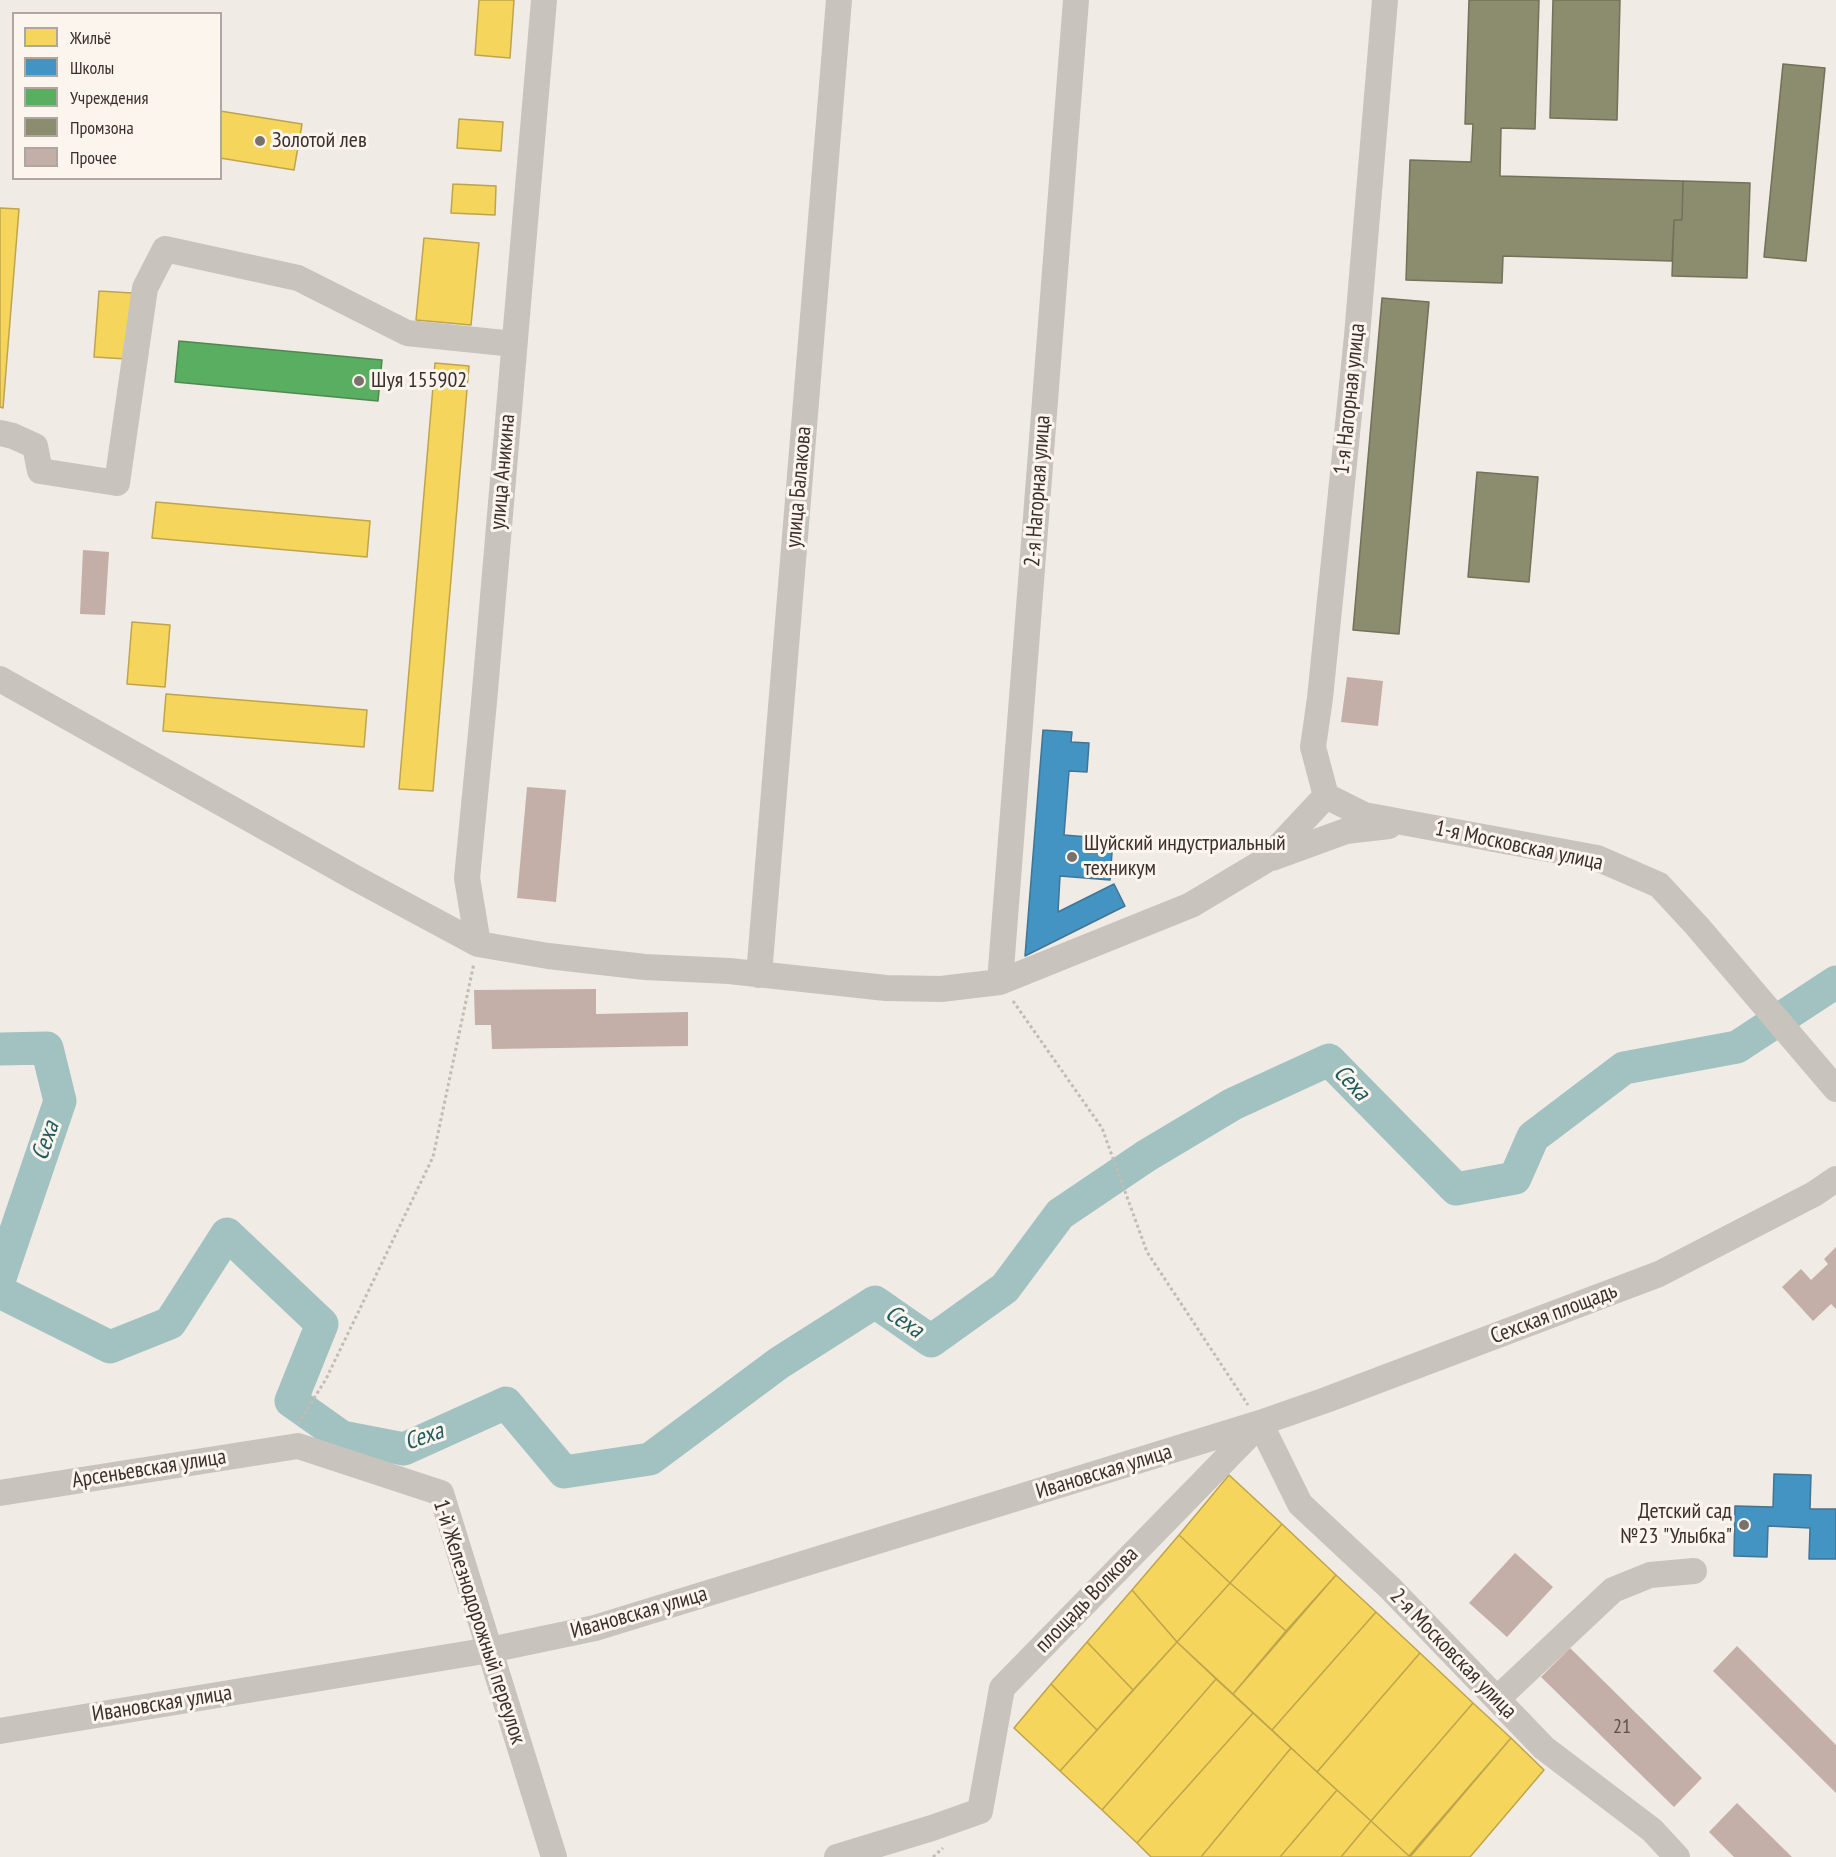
<!DOCTYPE html>
<html>
<head>
<meta charset="utf-8">
<style>
  body { margin:0 }
  #map { position:relative; width:1836px; height:1857px; overflow:hidden; background:#f0ebe5; font-family:"PT Sans Narrow",sans-serif }
  canvas { display:block }
  .legend { position:absolute; left:12px; top:12px; width:210px; height:168px; box-sizing:border-box; background:#fbf5ee; border:2px solid #aea6a0; margin:0; padding:8px 10px; list-style:none; font-size:18px; color:#3b302b }
  .legend li { display:flex; align-items:center; gap:12px; height:30px }
  .legend b { width:30px; border:2px solid #aea6a0 }
</style>
</head>
<body>
<div id="map">
<canvas width="1836" height="1857"></canvas>
<ul class="legend">
<li><b style="height:16px;background:#f6d55c"></b>Жильё</li>
<li><b style="height:16px;background:#4393c3"></b>Школы</li>
<li><b style="height:16px;background:#5aae61"></b>Учреждения</li>
<li><b style="height:16px;background:#8c8c6e"></b>Промзона</li>
<li><b style="height:16px;background:#c3afa7"></b>Прочее</li>
</ul>
</div>
<script>
const c = document.querySelector('canvas').getContext('2d');
c.lineJoin = 'round';
function fill(path, color) {
  c.fillStyle = color;
  c.fill(path, 'evenodd');
}
function toPath(rows) {
  const path = new Path2D();
  for (const r of rows) {
    path.moveTo(r[0], r[1]);
    for (let i = 2; i < r.length; i += 2) path.lineTo(r[i], r[i + 1]);
  }
  return path;
}
function strokePath(path, color, width, dash) {
  c.strokeStyle = color;
  c.lineWidth = width;
  c.lineCap = dash ? 'butt' : 'round';
  c.setLineDash(dash || []);
  c.stroke(path);
}
function write(font, color, halo, rows, align = 'center') {
  c.font = font + ' "PT Sans Narrow",sans-serif';
  c.lineWidth = 6;
  c.setLineDash([]);
  c.textBaseline = 'middle';
  c.strokeStyle = halo;
  c.fillStyle = color;
  for (const [text, x, y, turn = 0] of rows) {
    c.save();
    c.translate(x, y);
    c.rotate((+turn || 0) * Math.PI / 180);
    c.textAlign = isNaN(turn) ? turn : align;
    if (halo) c.strokeText(text, 0, 0);
    c.fillText(text, 0, 0);
    c.restore();
  }
}
const homes = toPath([
  [479,0,514,0,510,58,475,55,479,0],
  [220,111,302,124,294,170,220,158,220,111],
  [459,119,503,122,501,151,457,148,459,119],
  [453,184,496,186,495,215,451,213,453,184],
  [0,208,19,209,3,408,0,407,0,208],
  [424,238,479,243,471,325,416,320,424,238],
  [99,291,132,293,127,359,94,357,99,291],
  [435,363,469,366,433,791,399,789,435,363],
  [156,502,370,521,367,557,152,538,156,502],
  [132,622,170,625,165,687,127,684,132,622],
  [166,694,367,710,364,747,163,731,166,694],
  [1229,1475,1282,1524,1230,1583,1179,1535,1229,1475],
  [1282,1524,1336,1575,1286,1631,1230,1583,1282,1524],
  [1179,1535,1230,1583,1177,1642,1132,1590,1179,1535],
  [1336,1575,1376,1612,1272,1730,1233,1694,1336,1575],
  [1230,1583,1286,1631,1233,1694,1177,1642,1230,1583],
  [1132,1590,1177,1642,1133,1690,1087,1642,1132,1590],
  [1376,1612,1420,1653,1317,1772,1272,1730,1376,1612],
  [1087,1642,1133,1690,1097,1730,1051,1684,1087,1642],
  [1177,1642,1216,1679,1102,1810,1060,1771,1177,1642],
  [1420,1653,1473,1703,1371,1821,1317,1772,1420,1653],
  [1216,1679,1253,1713,1137,1843,1102,1810,1216,1679],
  [1051,1684,1097,1730,1060,1771,1014,1728,1051,1684],
  [1473,1703,1511,1738,1409,1856,1371,1821,1473,1703],
  [1253,1713,1291,1748,1201,1857,1151,1857,1137,1843,1253,1713],
  [1511,1738,1544,1770,1470,1857,1410,1857,1511,1738],
  [1291,1748,1337,1790,1280,1857,1201,1857,1291,1748],
  [1337,1790,1371,1821,1341,1857,1280,1857,1337,1790],
  [1371,1821,1409,1856,1409,1857,1341,1857,1371,1821]
]);
fill(homes, '#f6d55c');
strokePath(homes, '#bea44d', 1.5);
const schools = toPath([
  [1043,730,1072,732,1071,742,1089,743,1087,772,1069,771,1064,835,1113,839,1110,880,1060,876,1058,912,1114,884,1125,906,1025,956,1043,730],
  [1774,1474,1811,1475,1810,1509,1836,1509,1836,1559,1809,1559,1810,1528,1768,1526,1767,1557,1734,1556,1735,1506,1773,1507,1774,1474]
]);
fill(schools, '#4393c3');
strokePath(schools, '#417595', 1.5);
const public = toPath([
  [179,341,382,360,378,401,175,382,179,341]
]);
fill(public, '#5aae61');
strokePath(public, '#518851', 1.5);
const industry = toPath([
  [1469,0,1539,0,1535,129,1501,128,1500,176,1683,181,1682,220,1674,220,1672,261,1503,256,1502,283,1406,280,1410,160,1471,162,1473,124,1465,124,1469,0],
  [1553,0,1620,0,1617,120,1550,118,1553,0],
  [1783,64,1825,68,1806,261,1764,257,1783,64],
  [1683,181,1750,183,1747,278,1672,276,1674,220,1682,220,1683,181],
  [1382,298,1429,302,1399,634,1353,630,1382,298],
  [1477,472,1538,477,1529,582,1468,577,1477,472]
]);
fill(industry, '#8c8c6e');
strokePath(industry, '#74705a', 1.5);
strokePath(toPath([
  [0,1049,47,1048,60,1101,0,1278],
  [0,1292,110,1347,170,1323,227,1234,322,1324,291,1401,342,1437,404,1449,506,1403,564,1472,650,1459,779,1363,875,1302,931,1341,1005,1288,1060,1214,1146,1156,1233,1104,1329,1060,1456,1189,1515,1178,1533,1137,1624,1068,1737,1047,1836,982]
]), '#a1c2c1', 33);
fill(toPath([
  [83,550,109,552,105,615,80,614],
  [1347,677,1383,681,1378,726,1341,722],
  [527,787,566,790,556,902,517,898],
  [596,989,596,1014,688,1012,688,1046,492,1049,491,1025,475,1025,474,990],
  [1836,1247,1836,1309,1831,1304,1813,1321,1782,1287,1801,1269,1811,1280,1828,1264,1824,1259],
  [1515,1553,1553,1587,1507,1637,1469,1603],
  [1737,1646,1836,1745,1836,1793,1713,1671],
  [1570,1648,1702,1778,1674,1807,1541,1677],
  [1737,1803,1792,1857,1734,1857,1709,1832]
]), '#c3afa7');
strokePath(toPath([
  [1013,1001,1102,1128,1147,1252,1248,1405],
  [298,1424,326,1379,433,1157,474,963],
  [933,1857,943,1848]
]), '#c2bbb6', 3, [3, 3]);
strokePath(toPath([
  [0,433,13,436,35,446,40,471,117,483,145,288,165,249,298,278,407,333,514,344],
  [0,679,357,879,478,944,548,956,645,967,729,971,886,988,941,989,1000,982,1191,905,1266,860,1326,796],
  [1326,796,1313,747,1320,698,1357,336,1385,0],
  [1326,796,1364,815,1597,858,1659,885,1697,926,1836,1089],
  [1272,858,1346,831,1389,826],
  [478,944,467,878,484,702,544,0],
  [759,975,839,0],
  [1000,982,1076,0],
  [1260,1423,1300,1504,1390,1588,1544,1748,1652,1830,1677,1857],
  [0,1493,298,1446,441,1493,554,1857],
  [1497,1699,1613,1590,1650,1575,1694,1571],
  [0,1731,490,1650,595,1628,1260,1423,1326,1400,1659,1274,1814,1194,1836,1179],
  [837,1857,932,1828,980,1811,1002,1688,1258,1426]
]), '#c9c3be', 26);
for (const [x, y, r, color] of [
  [260,141,6,"#7a716c"],
  [359,381,6,"#7a716c"],
  [1072,857,6,"#7a716c"],
  [1744,1525,6,"#7a716c"]
]) {
  const dot = new Path2D();
  dot.arc(x, y, r, 0, 2 * Math.PI);
  c.fillStyle = color;
  c.fill(dot);
  strokePath(dot, '#fbf5ee', 2);
}
write('20px', '#5d504a', null, [
  ["21",1622,1727]
]);
write('22px', '#3b302b', '#fbf5ee', [
  ["Золотой лев",272,141],
  ["Шуя 155902",371,381],
  ["Шуйский индустриальный",1084,844],
  ["техникум",1084,869],
  ["Детский сад",1732,1512,"right"],
  ["№23 \"Улыбка\"",1732,1537,"right"]
], 'left');
write('22px', '#3b302b', '#fbf5ee', [
  ["1-я Нагорная улица",1350,399,-84],
  ["улица Аникина",503,472,-85],
  ["улица Балакова",799,487,-85],
  ["2-я Нагорная улица",1038,491,-86],
  ["1-я Московская улица",1519,846,12],
  ["Сехская площадь",1554,1314,-21],
  ["Арсеньевская улица",149,1469,-9],
  ["Ивановская улица",1104,1472,-17],
  ["площадь Волкова",1087,1600,-46],
  ["Ивановская улица",639,1613,-16],
  ["1-й Железнодорожный переулок",479,1622,72],
  ["2-я Московская улица",1453,1654,46],
  ["Ивановская улица",162,1704,-9]
]);
write('italic 24px', '#1f5a5e', '#fbf5ee', [
  ["Сеха",1351,1083,46],
  ["Сеха",46,1141,-71],
  ["Сеха",904,1322,34],
  ["Сеха",424,1437,-19]
]);
</script>
</body>
</html>
